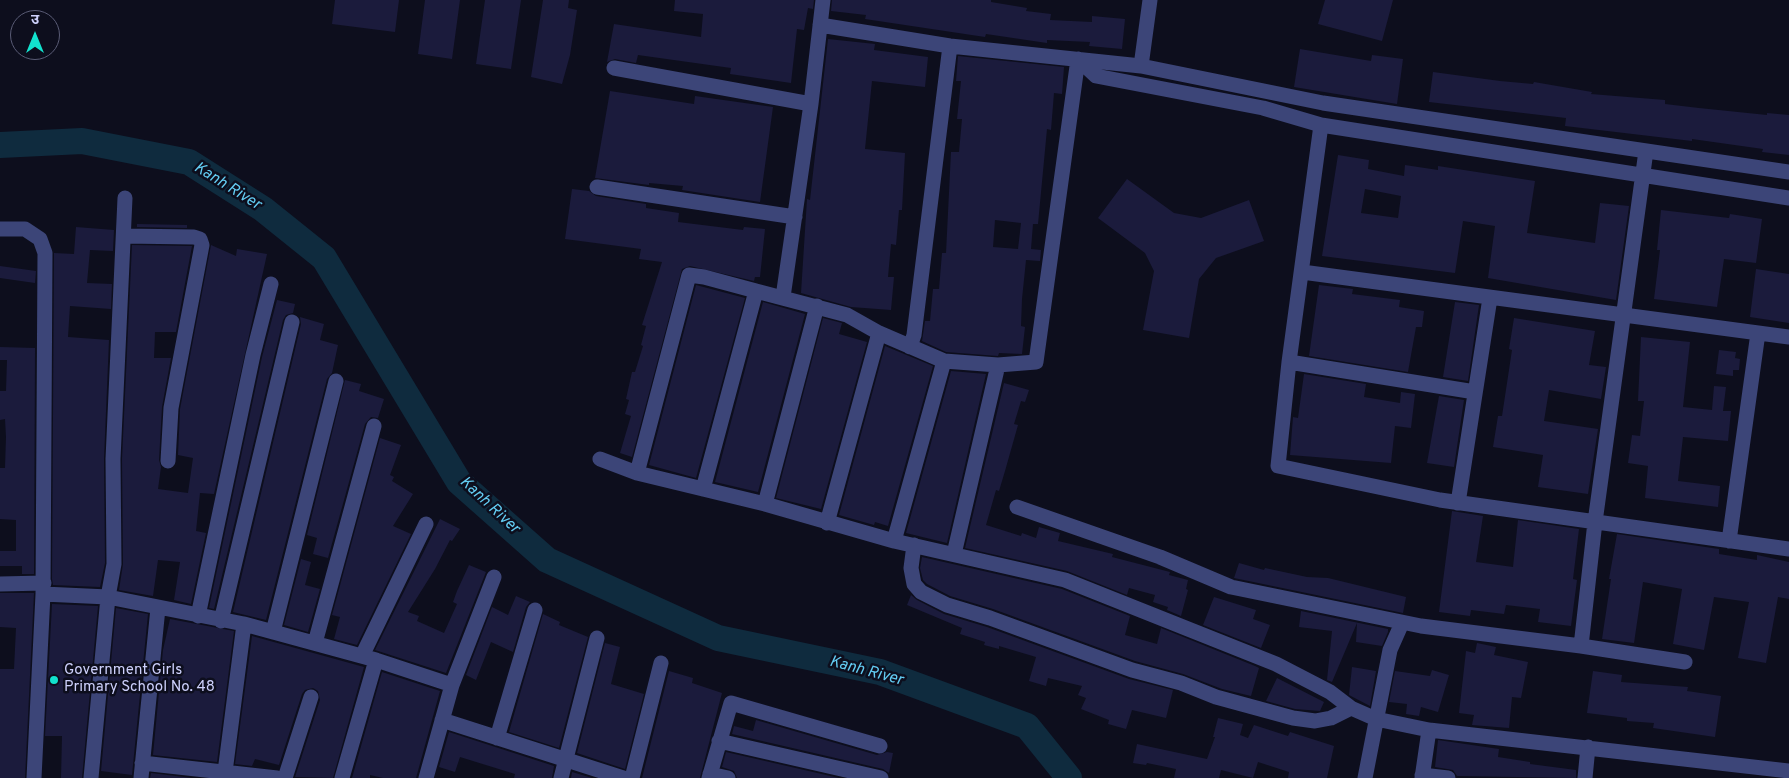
<!DOCTYPE html>
<html>
<head>
<meta charset="utf-8">
<style>
  body { margin:0 }
  #map { position:relative; width:1789px; height:778px; overflow:hidden; background:#0d0e1d; font-family:Overpass,"Noto Sans Devanagari",sans-serif }
  canvas { display:block }
  .north { position:absolute; left:10px; top:10px; width:50px; height:50px; box-sizing:border-box; background:#0d0e1d; border:1px solid #5a5c76; border-radius:50%; rotate:0deg; font-size:14px; font-weight:700; line-height:20px; text-align:center; color:#cdd0fb }
  .north::after { content:''; display:block; margin:auto; width:18px; height:22px; background:#12e2ce; clip-path:polygon(50% 0,100% 100%,50% 72%,0 100%) }
</style>
</head>
<body>
<div id="map">
<canvas width="1789" height="778"></canvas>
<div class="north">उ</div>
</div>
<script>
const c = document.querySelector('canvas').getContext('2d');
c.lineJoin = 'round';
function toPath(rows) {
  const path = new Path2D();
  for (const r of rows) {
    path.moveTo(r[0], r[1]);
    for (let i = 2; i < r.length; i += 2) path.lineTo(r[i], r[i + 1]);
  }
  return path;
}
function strokePath(path, color, width, dash) {
  c.strokeStyle = color;
  c.lineWidth = width;
  c.lineCap = dash ? 'butt' : 'round';
  c.setLineDash(dash || []);
  c.stroke(path);
}
function fill(path, color) {
  c.fillStyle = color;
  c.fill(path, 'evenodd');
}
function write(font, color, halo, rows, align = 'center') {
  c.font = font + ' Overpass,sans-serif';
  c.lineWidth = 5;
  c.setLineDash([]);
  c.textBaseline = 'middle';
  c.strokeStyle = halo;
  c.fillStyle = color;
  for (const [text, x, y, turn = 0] of rows) {
    c.save();
    c.translate(x, y);
    c.rotate((+turn || 0) * Math.PI / 180);
    c.textAlign = isNaN(turn) ? turn : align;
    if (halo) c.strokeText(text, 0, 0);
    c.fillText(text, 0, 0);
    c.restore();
  }
}
strokePath(toPath([
  [0,145,82,141,189,162,263,209,324,258,459,482,547,560,718,638,880,672,1027,726,1069,778]
]), '#0f2b3e', 26);
fill(toPath([
  [335,0,399,0,395,32,332,24],
  [425,0,460,0,452,59,418,54],
  [485,0,521,0,511,69,476,64],
  [543,0,569,0,568,8,577,10,570,55,562,84,531,77],
  [675,0,814,0,813,9,808,8,804,30,797,29,791,83,730,74,731,68,638,55,636,63,615,59,607,62,614,24,701,37,703,14,674,11],
  [832,0,991,0,991,2,1027,8,1026,11,1051,14,1050,20,1092,22,1092,16,1125,19,1122,49,1089,46,1090,42,1047,40,1047,43,986,34,985,37,865,19,866,15,831,11],
  [1325,0,1393,0,1382,41,1318,24],
  [828,39,875,44,874,50,928,57,925,87,872,81,865,149,905,153,902,210,899,210,896,245,891,244,888,277,894,277,891,310,851,307,801,293,807,199,810,200],
  [1300,49,1371,61,1372,55,1403,59,1397,104,1294,87],
  [958,56,1064,67,1062,94,1054,93,1051,130,1047,129,1038,224,1033,224,1031,249,1041,250,1040,261,1026,260,1022,299,1021,326,1025,327,1022,354,999,353,998,356,946,352,922,341,925,321,930,321,933,289,939,289,942,253,946,253,951,152,959,152,962,119,957,119,961,81,956,81],
  [995,220,1021,223,1018,249,993,247],
  [1433,72,1500,81,1533,84,1534,82,1592,92,1591,94,1665,100,1665,104,1699,108,1767,115,1767,113,1789,115,1789,155,1762,152,1763,149,1692,139,1692,141,1565,126,1566,118,1429,102],
  [610,91,694,104,695,96,773,107,760,202,682,190,683,186,649,183,649,185,595,178],
  [1338,155,1369,160,1368,169,1404,176,1405,165,1438,170,1438,166,1535,181,1527,233,1595,243,1600,203,1629,206,1616,300,1488,278,1495,226,1463,221,1455,273,1322,256],
  [1365,189,1401,196,1398,218,1361,213],
  [1127,179,1174,213,1201,218,1249,200,1264,241,1216,258,1199,279,1189,338,1143,330,1154,271,1145,253,1098,218],
  [572,189,589,191,596,196,646,204,646,208,679,213,678,222,743,230,744,227,765,229,760,277,755,277,754,281,690,266,682,269,632,457,620,453,631,416,625,414,629,400,626,399,632,372,635,372,643,346,641,345,646,326,642,325,662,262,639,259,641,249,565,239],
  [1661,210,1729,218,1730,214,1762,219,1756,263,1724,259,1717,307,1654,299,1660,250,1657,250],
  [137,224,187,225,187,228,137,227],
  [76,227,114,230,113,251,90,250,87,283,112,284,111,309,70,306,68,337,109,340,104,459,105,563,100,587,53,585,52,579,54,253,74,254],
  [132,245,192,246,176,332,155,332,154,358,171,358,162,407,159,460,161,467,158,489,188,493,193,458,178,455,180,409,211,245,236,256,237,249,267,254,214,494,200,493,196,531,206,533,191,604,174,600,180,562,158,560,153,596,119,590,123,564,122,459],
  [0,266,36,271,35,283,0,278],
  [1756,269,1789,274,1789,323,1750,317],
  [696,285,745,298,696,478,649,465],
  [1319,285,1353,289,1352,294,1400,300,1399,307,1424,311,1422,327,1416,327,1408,372,1309,356],
  [277,300,295,304,293,313,286,315,283,320,214,609,209,608,262,357],
  [763,302,805,314,758,492,715,482],
  [1455,302,1479,305,1468,381,1443,377],
  [300,317,324,324,320,340,338,345,332,373,327,379,266,620,233,612,301,324],
  [823,318,842,323,839,334,867,342,821,509,776,498],
  [1514,318,1595,331,1589,365,1606,367,1601,399,1549,390,1544,421,1598,429,1588,494,1538,487,1543,455,1493,447,1498,416,1502,416,1512,350,1509,349],
  [1641,337,1690,342,1683,407,1712,410,1714,386,1726,387,1723,411,1731,411,1728,441,1683,437,1678,481,1720,486,1718,507,1645,498,1648,466,1628,463,1632,435,1640,436,1644,401,1638,401],
  [885,346,933,366,888,526,875,522,874,525,839,515],
  [0,347,35,348,34,574,22,574,22,566,0,566,0,551,16,551,16,520,0,519,0,468,5,468,6,437,5,419,0,420,0,391,6,391,7,360,0,360],
  [1719,350,1736,352,1735,358,1740,359,1739,370,1733,370,1733,376,1716,374],
  [951,371,986,374,947,543,906,533],
  [1304,374,1366,384,1364,397,1400,403,1401,392,1415,394,1411,428,1395,426,1391,463,1290,455,1293,417,1298,418],
  [345,380,361,384,359,391,384,399,378,418,371,417,365,424,328,558,313,554,317,538,307,535],
  [1004,383,1029,390,1025,402,1021,401,1014,424,1018,425,1005,471,999,491,996,490,986,525,1021,536,1022,533,1036,538,1039,527,1060,533,1058,541,1113,554,1112,557,1170,572,1169,575,1188,580,1186,589,1188,590,1181,616,1167,610,1168,607,1153,602,1155,595,1129,588,1127,595,1067,571,965,548],
  [1439,396,1464,400,1454,467,1427,463],
  [380,438,401,445,390,475,394,477,392,481,413,494,393,526,411,534,357,645,334,639,340,617,332,615],
  [1452,511,1483,516,1476,562,1513,567,1518,520,1579,529,1573,579,1577,580,1571,626,1538,622,1540,609,1506,605,1504,614,1471,610,1470,616,1439,612],
  [440,519,460,529,452,541,450,540,435,569,408,612,419,616,417,621,444,633,457,604,453,602,457,591,469,565,486,572,446,673,375,650],
  [1617,534,1719,549,1719,554,1757,560,1757,555,1789,562,1789,599,1778,597,1766,663,1738,658,1749,602,1714,597,1704,650,1673,644,1682,589,1643,582,1634,643,1602,639,1611,579,1609,579],
  [922,557,1062,589,1130,616,1125,635,1157,644,1161,628,1255,666,1259,668,1251,696,1222,689,1183,674,1135,661,993,609,950,596,927,584,923,580,920,568],
  [301,559,311,562,305,585,320,589,308,632,284,625],
  [1239,563,1264,570,1265,568,1307,577,1328,578,1406,597,1403,613,1234,578],
  [0,593,34,593,25,778,0,778,0,669,14,669,16,628,0,627],
  [911,595,917,600,944,614,987,627,1129,679,1173,690,1166,718,1132,710,1126,729,1108,724,1109,720,1081,709,1086,698,1078,695,1082,686,1048,678,1046,686,1029,681,1036,657,999,646,999,649,984,645,985,642,960,634,962,628,907,605],
  [516,596,530,602,526,607,513,652,491,642,476,680,466,675,492,607,508,615],
  [1214,597,1256,610,1253,619,1270,625,1261,648,1203,625],
  [52,604,98,606,82,778,61,778,62,736,45,736],
  [116,608,148,614,132,775,101,771],
  [1301,611,1388,629,1388,632,1382,646,1356,642,1357,623,1332,682,1327,680,1332,631,1299,627],
  [543,614,560,622,559,625,588,637,559,748,509,732],
  [170,619,234,631,217,762,153,755,163,650],
  [252,636,364,667,333,778,295,777,320,700,318,691,313,688,305,690,302,694,279,765,255,759,252,766,235,764],
  [605,643,620,647,611,684,644,694,625,769,577,753],
  [1477,643,1496,647,1494,655,1528,662,1521,698,1512,697,1509,728,1472,725,1474,715,1459,713,1466,651,1475,653],
  [1352,667,1376,671,1370,706,1349,695],
  [1432,670,1449,675,1438,712,1421,707,1419,716,1406,714,1407,704,1389,702,1395,671,1430,676],
  [669,671,693,678,692,683,722,693,700,778,642,778],
  [1593,671,1622,675,1621,682,1688,687,1687,691,1721,696,1715,737,1653,728,1654,723,1627,721,1627,718,1587,713],
  [382,672,440,691,416,778,383,778,370,775,370,778,352,778],
  [1277,678,1324,702,1320,711,1295,709,1266,701],
  [1218,718,1243,724,1240,735,1248,738,1254,725,1288,736,1290,732,1334,746,1327,778,1288,778,1289,772,1258,762,1253,778,1221,770,1219,778,1174,778,1176,769,1147,763,1146,765,1133,763,1137,744,1207,759,1215,737,1213,737],
  [756,720,877,755,887,752,893,753,889,773,883,769,732,734,734,726,753,731],
  [449,732,554,766,552,778,514,778,515,774,460,757,455,772,439,767],
  [1438,740,1499,749,1498,757,1530,762,1530,764,1576,770,1576,778,1457,776,1453,770,1435,767],
  [726,752,839,778,737,778,734,771,722,767],
  [572,772,592,778,571,778],
  [151,773,192,778,150,778]
]), '#1b1b3c');
strokePath(toPath([
  [820,25,950,46,1141,66,1323,103,1789,172],
  [1078,59,1096,76,1263,108,1321,125,1789,198],
  [1141,66,1150,0],
  [614,68,811,104],
  [1321,125,1289,362,1278,466,1440,500,1789,549],
  [597,187,795,217],
  [0,229,25,229,40,239,45,253,43,594,34,778],
  [124,236,194,237,200,239,202,245,171,408,168,461],
  [1302,272,1789,337],
  [783,297,811,104,823,0],
  [910,347,914,335,950,46],
  [1289,362,1475,392],
  [600,459,637,473,765,504,894,541,1065,580,1276,664,1330,692,1351,708,1376,719,1429,730,1789,771],
  [637,473,689,275,704,277,756,291],
  [703,489,756,291,847,315,879,333,944,361,998,365,1036,362,1078,59],
  [1458,503,1490,298],
  [765,504,817,306],
  [1017,507,1160,557,1231,587,1421,626,1581,646,1685,662],
  [827,523,879,333],
  [894,541,944,361],
  [1729,541,1758,333],
  [914,545,911,568,914,584,921,592,947,605,990,618,1132,670,1181,683,1216,697,1293,718,1315,721,1331,718,1351,708],
  [954,554,998,365],
  [0,584,44,583],
  [43,594,108,597,244,624,376,660,452,685],
  [198,616,253,355,271,284],
  [221,621,292,322],
  [273,632,336,381],
  [315,643,374,426],
  [1581,646,1595,522,1646,151],
  [362,656,426,524],
  [442,720,623,778],
  [497,738,535,610],
  [719,741,881,778],
  [142,763,277,778],
  [225,772,244,624],
  [710,774,728,778],
  [1422,775,1448,778],
  [91,778,108,597,114,564,113,459,125,198],
  [141,778,158,608],
  [285,778,311,697],
  [342,778,376,660],
  [426,778,452,685,494,577],
  [561,778,597,638],
  [632,778,661,663],
  [709,778,731,703,880,746],
  [1365,778,1390,650,1402,623],
  [1422,778,1429,730],
  [1585,778,1588,747]
]), '#3c4578', 15);
for (const [x, y, r, color] of [
  [54,680,5,"#12e2ce"]
]) {
  const dot = new Path2D();
  dot.arc(x, y, r, 0, 2 * Math.PI);
  c.fillStyle = color;
  c.fill(dot);
  strokePath(dot, '#0d0e1d', 2);
}
write('15px', '#cdd0fb', '#0d0e1d', [
  ["Government Girls",64,671],
  ["Primary School No. 48",64,688]
], 'left');
write('italic 16px', '#63ccf2', '#0d0e1d', [
  ["Kanh River",227,187,32],
  ["Kanh River",489,506,43],
  ["Kanh River",866,672,15]
]);
</script>
</body>
</html>
